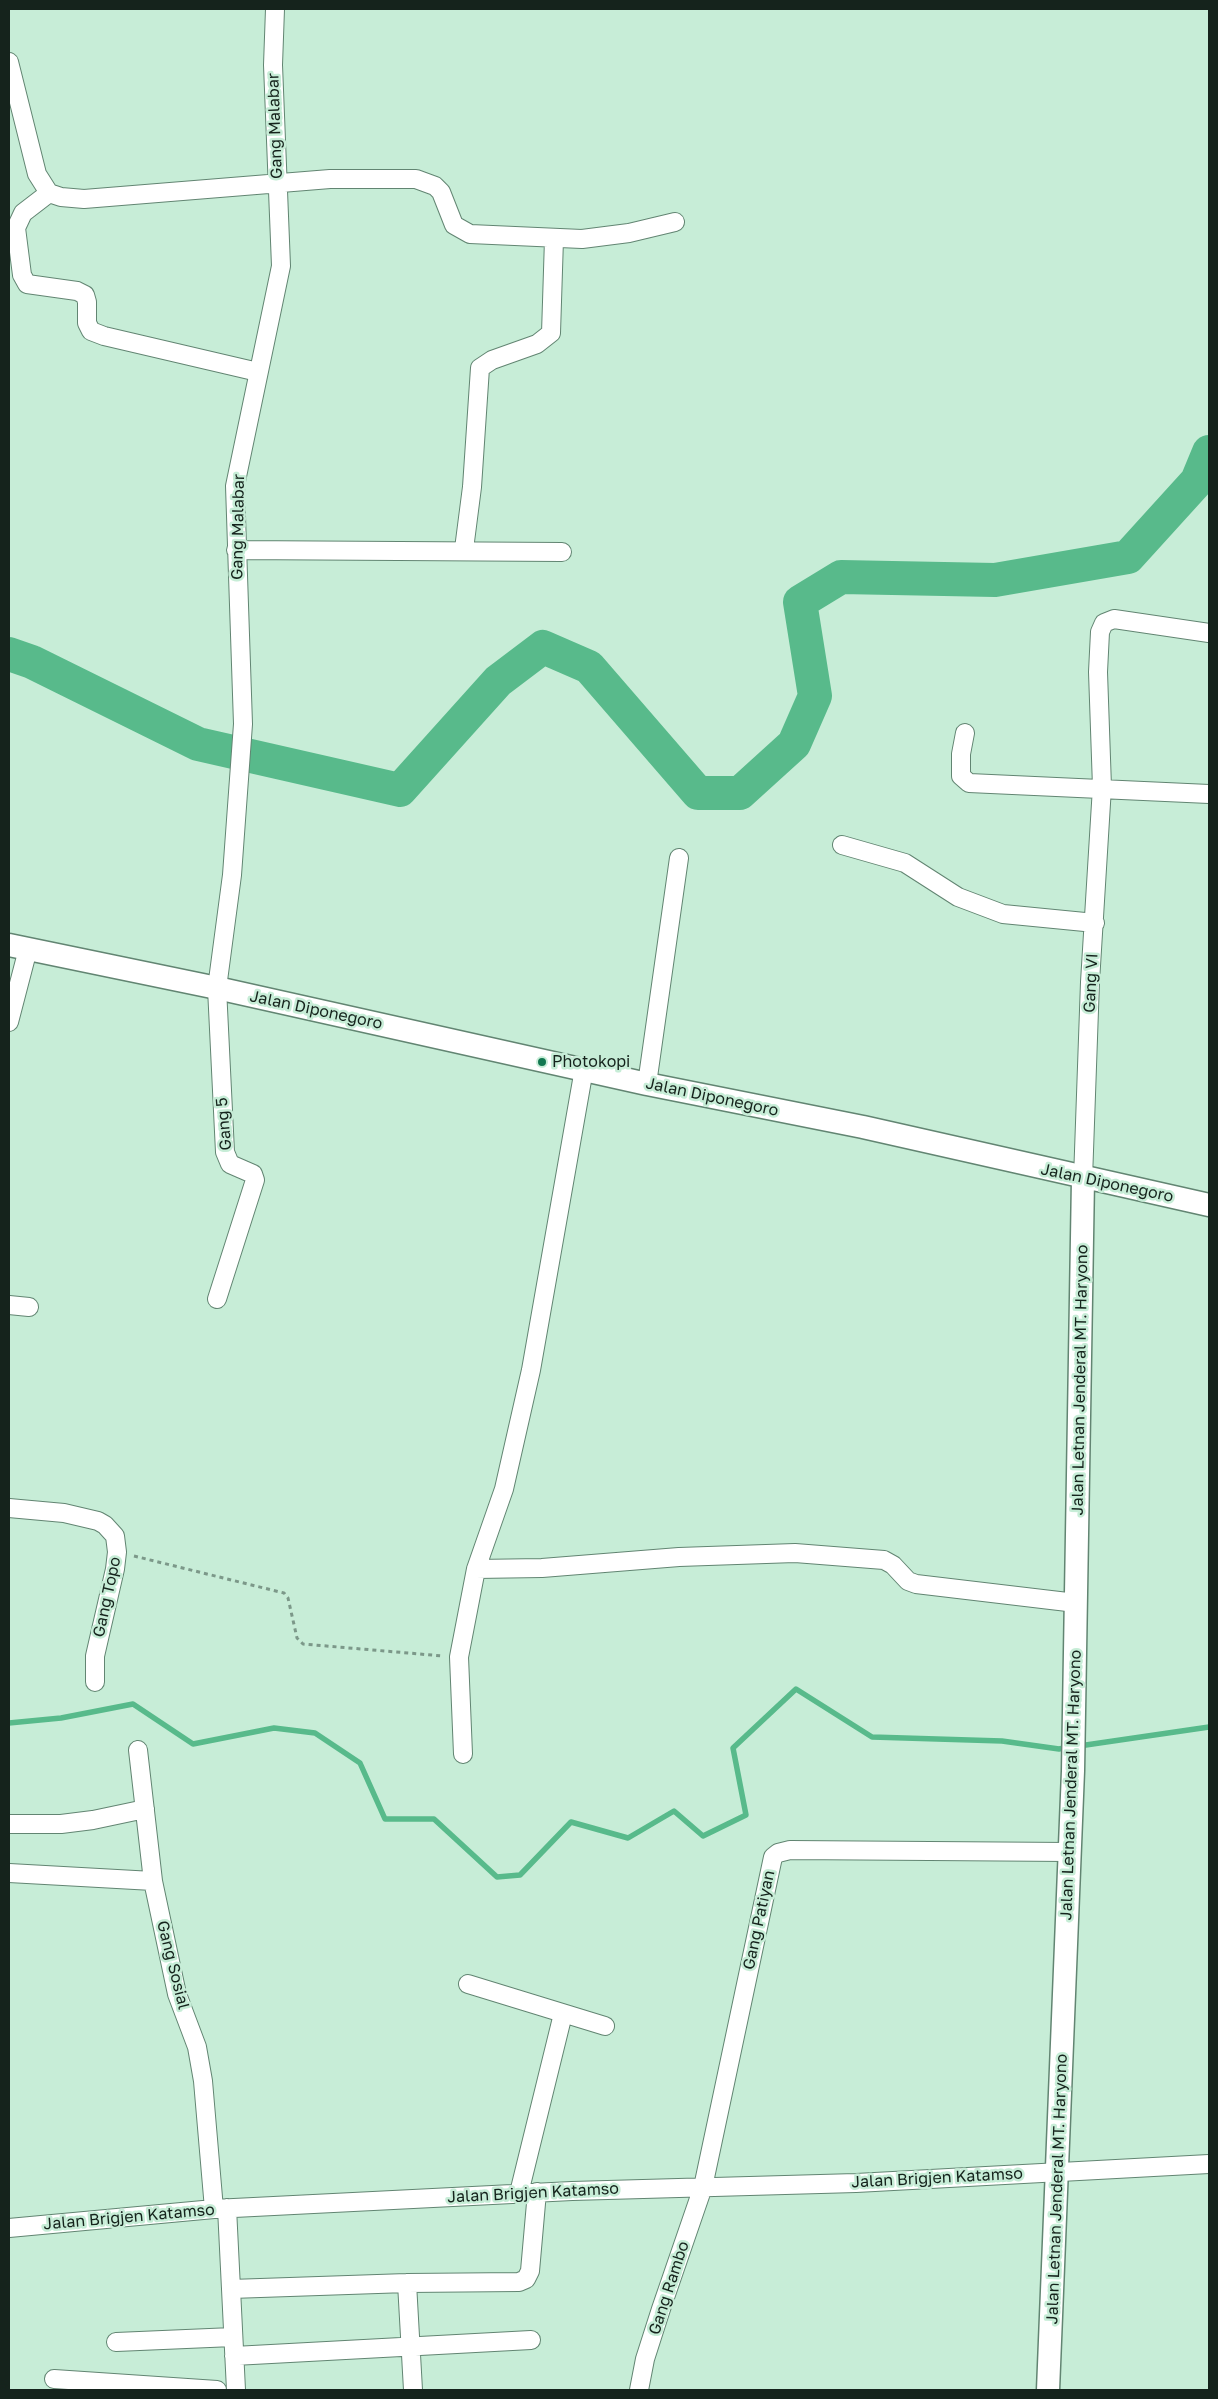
<!DOCTYPE html>
<html>
<head>
<meta charset="utf-8">
<style>
  body { margin:0 }
  #map { position:relative; width:1218px; height:2399px; overflow:hidden; background:#c7edd7; font-family:"Golos Text",sans-serif }
  canvas { display:block }
  .frame { position:absolute; inset:0; border:10px solid #15231c; pointer-events:none }
</style>
</head>
<body>
<div id="map">
<canvas width="1218" height="2399"></canvas>
<div class="frame"></div>
</div>
<script>
const c = document.querySelector('canvas').getContext('2d');
c.lineJoin = 'round';
function toPath(rows) {
  const path = new Path2D();
  for (const r of rows) {
    path.moveTo(r[0], r[1]);
    for (let i = 2; i < r.length; i += 2) path.lineTo(r[i], r[i + 1]);
  }
  return path;
}
function strokePath(path, color, width, dash) {
  c.strokeStyle = color;
  c.lineWidth = width;
  c.lineCap = dash ? 'butt' : 'round';
  c.setLineDash(dash || []);
  c.stroke(path);
}
function write(font, color, halo, rows, align = 'center') {
  c.font = font + ' "Golos Text",sans-serif';
  c.lineWidth = 5;
  c.setLineDash([]);
  c.textBaseline = 'middle';
  c.strokeStyle = halo;
  c.fillStyle = color;
  for (const [text, x, y, turn = 0] of rows) {
    c.save();
    c.translate(x, y);
    c.rotate((+turn || 0) * Math.PI / 180);
    c.textAlign = isNaN(turn) ? turn : align;
    if (halo) c.strokeText(text, 0, 0);
    c.fillText(text, 0, 0);
    c.restore();
  }
}
strokePath(toPath([
  [9,1723,61,1718,133,1704,193,1744,274,1728,315,1733,360,1763,385,1819,434,1819,497,1877,520,1875,571,1822,628,1838,674,1811,703,1836,746,1815,733,1748,796,1689,872,1737,1002,1741,1059,1749,1070,1747],
  [1079,1746,1209,1727]
]), '#58ba8b', 5.5);
strokePath(toPath([
  [9,654,32,662,198,744,400,790,498,681,543,647,589,667,698,793,740,793,794,744,815,696,800,602,841,577,995,580,1128,557,1197,481,1209,452]
]), '#58ba8b', 34);
const minor = toPath([
  [9,62,37,174,49,193,61,197,84,199,330,179,416,179,435,186,441,192,454,225,470,234,582,239,629,233,675,222],
  [49,193,23,213,16,228,22,275,27,284,77,291,85,295,87,302,87,323,91,331,104,336,258,372],
  [464,549,472,487,480,368,492,360,537,344,551,333,554,239],
  [236,550,562,552],
  [965,733,961,754,961,776,969,783,1209,794],
  [842,845,905,863,958,897,1003,914,1095,923],
  [9,1022,28,949],
  [647,1084,679,858],
  [1083,1179,1090,982,1102,787,1098,672,1100,632,1104,623,1114,619,1209,633],
  [217,1299,255,1180,253,1174,230,1164,225,1152,217,988,232,875,243,724,235,486,281,266,273,65,275,9],
  [9,1305,29,1307],
  [9,1508,64,1513,98,1521,105,1525,115,1536,117,1552,115,1569,95,1656,95,1682],
  [476,1569,542,1568,679,1557,795,1553,884,1560,893,1565,908,1581,916,1584,1076,1603],
  [138,1750,153,1881,177,1994,197,2047,203,2081,214,2209],
  [463,1754,459,1657,476,1569,504,1489,531,1370,584,1069],
  [9,1824,61,1824,93,1820,145,1809],
  [9,1873,153,1881],
  [468,1984,605,2026],
  [519,2193,563,2014],
  [227,2208,236,2390],
  [9,2228,214,2209,572,2191,856,2183,1209,2164],
  [407,2283,413,2390],
  [231,2289,407,2283,519,2282,526,2279,530,2271,537,2192],
  [116,2342,233,2337],
  [234,2356,531,2340],
  [54,2379,217,2390],
  [639,2390,645,2359,661,2309,703,2187,773,1857,778,1853,790,1850,1070,1852]
]);
const major = toPath([
  [9,945,217,988,647,1084,863,1127,1209,1205],
  [1048,2390,1073,1771,1083,1179]
]);
strokePath(minor, '#628572', 20);
strokePath(major, '#628572', 25);
strokePath(toPath([
  [134,1556,284,1593,288,1598,297,1638,303,1644,443,1656]
]), '#7c9889', 3, [4, 4]);
strokePath(minor, '#fff', 18);
strokePath(major, '#fff', 22);
for (const [x, y, r, color] of [
  [542,1062,5,"#137851"]
]) {
  const dot = new Path2D();
  dot.arc(x, y, r, 0, 2 * Math.PI);
  c.fillStyle = color;
  c.fill(dot);
  strokePath(dot, '#c7edd7', 2);
}
write('16px', '#15231c', '#c7edd7', [
  ["Gang Malabar",275,126,-92],
  ["Gang Malabar",238,527,-89],
  ["Gang VI",1091,983,-87],
  ["Jalan Diponegoro",316,1010,12],
  ["Jalan Diponegoro",712,1097,12],
  ["Gang 5",224,1124,-95],
  ["Jalan Diponegoro",1107,1183,12],
  ["Jalan Letnan Jenderal MT. Haryono",1080,1380,-89],
  ["Gang Topo",107,1597,-78],
  ["Jalan Letnan Jenderal MT. Haryono",1071,1785,-88],
  ["Gang Patiyan",759,1920,-78],
  ["Gang Sosial",173,1965,76],
  ["Jalan Brigjen Katamso",937,2178,-3],
  ["Jalan Letnan Jenderal MT. Haryono",1057,2189,-88],
  ["Jalan Brigjen Katamso",533,2193,-3],
  ["Jalan Brigjen Katamso",129,2217,-5],
  ["Gang Rambo",669,2288,-72]
]);
write('16px', '#15231c', '#c7edd7', [
  ["Photokopi",552,1062]
], 'left');
</script>
</body>
</html>
